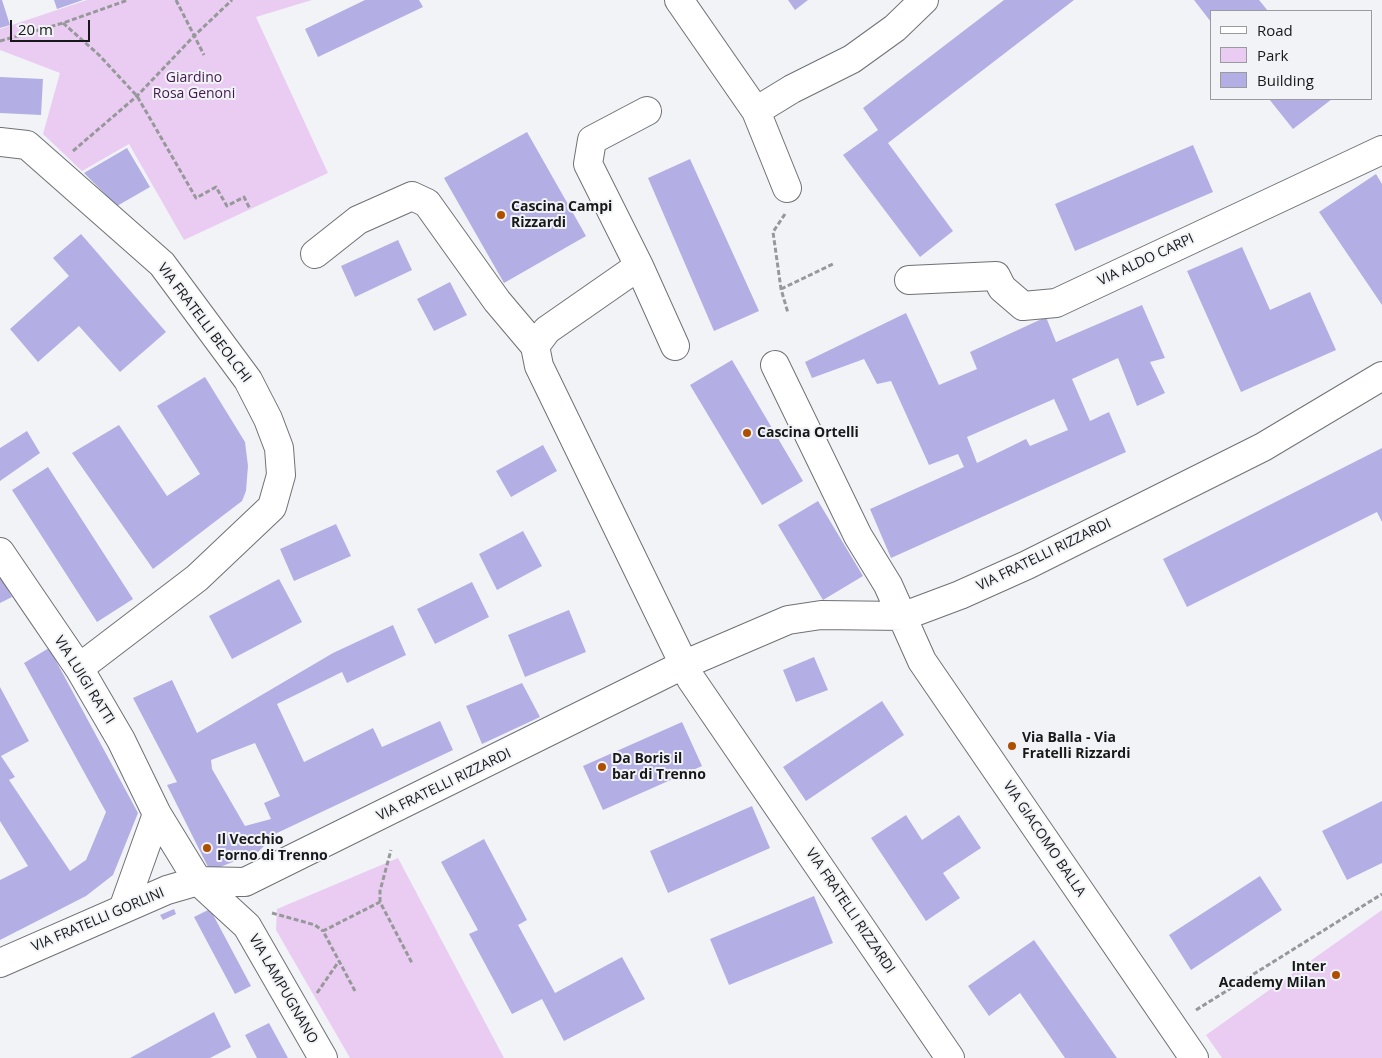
<!DOCTYPE html>
<html>
<head>
<meta charset="utf-8">
<style>
  body { margin:0 }
  #map { position:relative; width:1382px; height:1058px; overflow:hidden; background:#f1f3f7; font-family:"Open Sans",sans-serif }
  canvas { display:block }
  .legend { position:absolute; left:1210px; top:10px; width:162px; height:90px; box-sizing:border-box; background:#f1f3f7; border:1px solid #9a9b9e; margin:0; padding:6px 9px; list-style:none; font-size:15px; color:#171819 }
  .legend li { display:flex; align-items:center; gap:10px; height:25px }
  .legend b { width:25px; border:1px solid #9a9b9e }
  .scale { position:absolute; left:10px; top:20px; width:80px; height:22px; box-sizing:border-box; border:2px solid #171819; border-top:0; padding-left:6px; font-size:15px; line-height:18px; white-space:nowrap; color:#171819; -webkit-text-stroke:4px #f1f3f7; paint-order:stroke }
</style>
</head>
<body>
<div id="map">
<canvas width="1382" height="1058"></canvas>
<ul class="legend">
<li><b style="height:6px;background:#fff"></b>Road</li>
<li><b style="height:14px;background:#eaccf3"></b>Park</li>
<li><b style="height:14px;background:#b3afe4"></b>Building</li>
</ul>
<div class="scale">20 m</div>
</div>
<script>
const c = document.querySelector('canvas').getContext('2d');
c.lineJoin = 'round';
function fill(path, color) {
  c.fillStyle = color;
  c.fill(path, 'evenodd');
}
function toPath(rows) {
  const path = new Path2D();
  for (const r of rows) {
    path.moveTo(r[0], r[1]);
    for (let i = 2; i < r.length; i += 2) path.lineTo(r[i], r[i + 1]);
  }
  return path;
}
function strokePath(path, color, width, dash) {
  c.strokeStyle = color;
  c.lineWidth = width;
  c.lineCap = dash ? 'butt' : 'round';
  c.setLineDash(dash || []);
  c.stroke(path);
}
function write(font, color, halo, rows, align = 'center') {
  c.font = font + ' "Open Sans",sans-serif';
  c.lineWidth = 4;
  c.setLineDash([]);
  c.textBaseline = 'middle';
  c.strokeStyle = halo;
  c.fillStyle = color;
  for (const [text, x, y, turn = 0] of rows) {
    c.save();
    c.translate(x, y);
    c.rotate((+turn || 0) * Math.PI / 180);
    c.textAlign = isNaN(turn) ? turn : align;
    if (halo) c.strokeText(text, 0, 0);
    c.fillText(text, 0, 0);
    c.restore();
  }
}
fill(toPath([
  [87,0,312,0,256,17,328,173,184,240,129,144,82,171,43,134,60,73,0,50,0,29],
  [398,858,504,1058,350,1058,276,930,277,909],
  [1382,910,1382,1058,1222,1058,1206,1035]
]), '#eaccf3');
fill(toPath([
  [0,0,2,0,10,25,0,28],
  [54,0,83,0,57,9],
  [365,0,419,0,423,7,318,57,305,29],
  [788,0,808,0,795,10],
  [1004,0,1074,0,888,143,953,231,920,257,843,155,878,130,863,108],
  [1194,0,1259,0,1268,11,1211,11,1211,22],
  [0,77,43,79,41,115,0,113],
  [1269,99,1332,99,1293,129],
  [527,132,586,236,504,283,444,178],
  [1193,145,1213,192,1075,251,1055,204],
  [127,148,150,187,117,206,84,173],
  [690,159,759,311,714,331,648,178],
  [1376,174,1382,184,1382,305,1319,212],
  [81,234,166,332,120,372,79,326,38,362,10,329,69,276,53,258],
  [398,240,412,270,355,297,341,266],
  [1242,247,1270,310,1310,292,1336,350,1241,392,1187,271],
  [450,282,467,315,434,331,417,299],
  [1142,305,1165,358,1150,362,1165,393,1137,406,1118,358,1072,379,1090,421,1109,412,1126,452,891,558,870,509,964,467,958,454,929,465,891,381,877,384,864,359,812,378,805,362,906,313,939,385,977,369,970,352,1046,317,1056,342],
  [1054,399,1068,430,1030,446,1026,439,977,463,967,437],
  [732,360,803,481,762,505,690,385],
  [205,377,245,442,248,466,246,491,242,501,153,569,72,453,119,425,167,496,200,474,157,406],
  [27,431,40,453,0,481,0,448],
  [543,445,557,471,511,497,496,471],
  [1382,448,1382,522,1377,512,1187,607,1163,559],
  [48,467,133,599,97,622,12,490],
  [818,501,863,576,823,600,778,525],
  [336,524,351,556,294,581,280,549],
  [523,531,542,566,497,590,479,554],
  [0,577,12,597,0,603],
  [279,579,302,622,232,659,209,616],
  [472,582,489,617,435,644,417,609],
  [569,610,586,652,525,677,508,635],
  [393,625,406,655,347,683,342,672,277,704,304,762,373,728,382,747,440,721,453,750,277,833,258,852,210,871,167,785,177,782,133,698,172,680,197,733,333,653],
  [255,743,280,796,264,803,271,819,245,826,212,769,211,760],
  [49,648,138,813,113,875,86,896,0,940,0,880,28,866,0,821,0,687,29,741,1,756,15,777,9,780,70,871,86,860,106,812,24,663],
  [814,657,828,690,796,702,783,670],
  [522,683,540,717,482,744,466,706],
  [882,701,904,735,806,801,783,767],
  [682,722,702,766,603,810,583,766],
  [1382,801,1382,863,1347,880,1322,831],
  [752,806,770,848,668,893,650,851],
  [906,815,922,840,959,815,981,848,943,873,960,898,926,921,871,838],
  [484,839,527,920,518,925,555,993,622,957,645,999,564,1041,542,999,512,1014,469,934,478,930,441,862],
  [1260,876,1282,910,1191,970,1169,935],
  [814,896,833,943,729,985,710,939],
  [174,909,176,914,163,920,160,915],
  [210,909,251,986,235,994,194,917],
  [1034,940,1117,1058,1065,1058,1020,993,989,1016,968,986],
  [214,1012,231,1047,210,1058,130,1058],
  [269,1023,288,1058,257,1058,245,1035]
]), '#b3afe4');
const minor = toPath([
  [679,0,756,111,787,188],
  [647,111,592,140,588,164,639,266,547,330,535,346,539,366,691,679,950,1058],
  [756,111,792,89,852,59,895,28,924,0],
  [0,142,27,145,162,264,248,380,268,419,279,448,281,475,272,507,197,578,79,668],
  [315,254,358,220,412,196,427,203,497,301,535,346],
  [639,266,675,346],
  [909,280,996,276,1002,288,1023,306,1056,303,1382,150],
  [775,365,858,536,888,585,922,661,1194,1058],
  [0,552,79,668,121,740,157,814,198,881,247,926,323,1058],
  [123,909,157,814],
  [0,963,167,890,198,881,245,882,683,665,788,620,821,615,904,616,960,595,1027,565,1263,447,1382,376]
]);
strokePath(minor, '#6f7174', 30);
strokePath(toPath([
  [176,0,204,55],
  [63,23,99,55,137,96,196,198,216,187,227,206,244,197,250,209],
  [0,41,63,23,128,0],
  [73,151,137,96,194,36,232,0],
  [785,214,773,232,781,289,788,313],
  [781,289,835,263],
  [380,902,380,891,391,850],
  [272,913,315,925,323,931],
  [355,991,323,931,380,902,412,963],
  [317,993,339,961],
  [1196,1010,1382,894]
]), '#96989a', 3, [5, 2.5]);
strokePath(minor, '#fff', 28);
for (const [x, y, r, color] of [
  [501,215,5,"#ae4f00"],
  [747,433,5,"#ae4f00"],
  [1012,746,5,"#ae4f00"],
  [602,767,5,"#ae4f00"],
  [207,848,5,"#ae4f00"],
  [1336,975,5,"#ae4f00"]
]) {
  const dot = new Path2D();
  dot.arc(x, y, r, 0, 2 * Math.PI);
  c.fillStyle = color;
  c.fill(dot);
  strokePath(dot, '#f1f3f7', 2);
}
write('14px', '#44184f', '#f1f3f7', [
  ["Giardino",194,78],
  ["Rosa Genoni",194,94]
]);
write('bold 14px', '#171819', '#f1f3f7', [
  ["Cascina Campi",511,207],
  ["Rizzardi",511,223],
  ["Cascina Ortelli",757,433],
  ["Via Balla - Via",1022,738],
  ["Fratelli Rizzardi",1022,754],
  ["Da Boris il",612,759],
  ["bar di Trenno",612,775],
  ["Il Vecchio",217,840],
  ["Forno di Trenno",217,856],
  ["Inter",1326,967,"right"],
  ["Academy Milan",1326,983,"right"]
], 'left');
write('14px', '#171819', '#f1f3f7', [
  ["VIA ALDO CARPI",1146,260,-25],
  ["VIA FRATELLI BEOLCHI",204,323,53],
  ["VIA FRATELLI RIZZARDI",1044,555,-26],
  ["VIA LUIGI RATTI",84,680,58],
  ["VIA FRATELLI RIZZARDI",444,785,-26],
  ["VIA GIACOMO BALLA",1044,839,56],
  ["VIA FRATELLI RIZZARDI",850,911,56],
  ["VIA FRATELLI GORLINI",98,920,-23],
  ["VIA LAMPUGNANO",283,989,60]
]);
</script>
</body>
</html>
